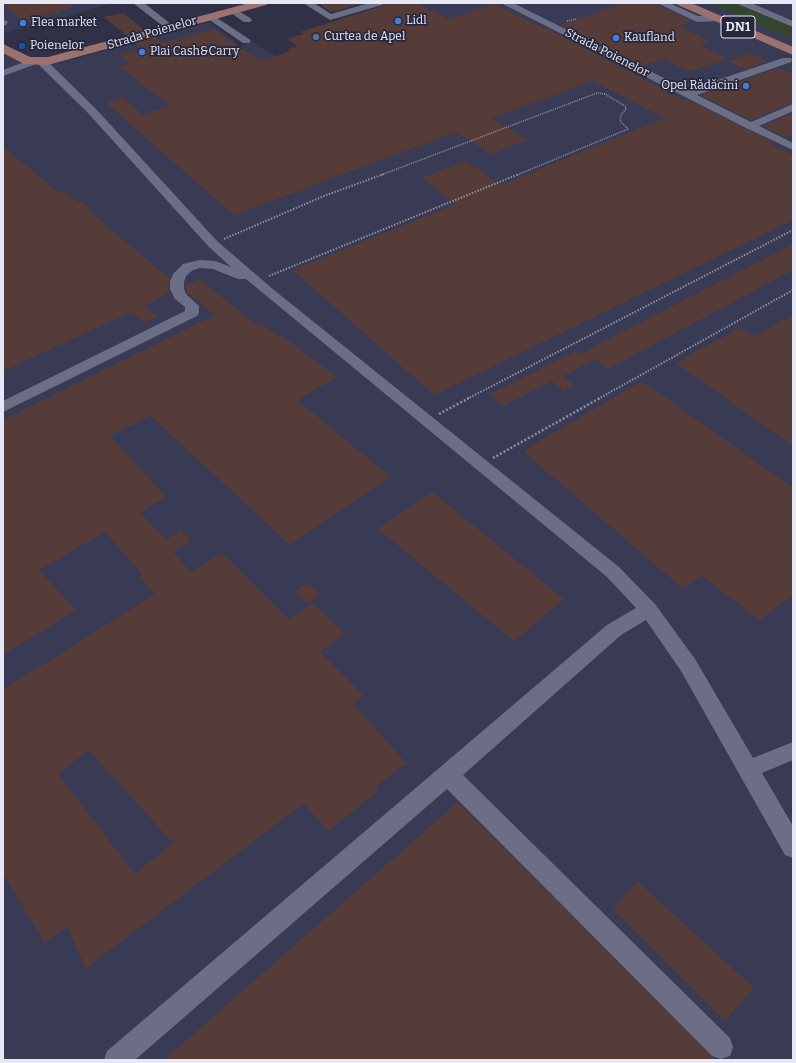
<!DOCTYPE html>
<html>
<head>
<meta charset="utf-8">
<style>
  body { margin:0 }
  #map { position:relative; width:796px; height:1063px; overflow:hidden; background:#303146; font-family:Bitter,serif }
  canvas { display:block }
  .frame { position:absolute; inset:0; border:4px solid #e7e8f5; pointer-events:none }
</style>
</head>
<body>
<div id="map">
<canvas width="796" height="1063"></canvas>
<div class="frame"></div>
</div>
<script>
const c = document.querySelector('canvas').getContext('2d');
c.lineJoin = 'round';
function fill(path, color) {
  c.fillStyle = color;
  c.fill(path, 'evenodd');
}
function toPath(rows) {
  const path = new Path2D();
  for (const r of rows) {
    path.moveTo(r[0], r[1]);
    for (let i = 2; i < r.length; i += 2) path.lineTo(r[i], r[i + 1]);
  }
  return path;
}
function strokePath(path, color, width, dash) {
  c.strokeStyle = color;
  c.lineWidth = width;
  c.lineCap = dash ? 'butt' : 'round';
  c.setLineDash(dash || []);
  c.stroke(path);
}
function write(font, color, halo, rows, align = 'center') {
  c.font = font + ' Bitter,serif';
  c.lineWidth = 3.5;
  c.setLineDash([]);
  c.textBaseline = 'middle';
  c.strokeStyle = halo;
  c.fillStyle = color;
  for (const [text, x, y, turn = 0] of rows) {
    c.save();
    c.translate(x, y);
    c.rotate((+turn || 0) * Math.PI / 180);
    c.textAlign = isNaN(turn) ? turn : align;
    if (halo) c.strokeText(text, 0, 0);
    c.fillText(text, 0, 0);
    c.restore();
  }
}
fill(toPath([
  [3,3,114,3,5,33,3,32],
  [403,3,793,3,793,1060,3,1060,3,52,25,66,60,63,210,22,240,46,253,42,288,64]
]), '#393a54');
fill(toPath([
  [709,3,735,3,793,27,793,39]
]), '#34452d');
fill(toPath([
  [3,3,71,3,72,7,59,11,60,12,22,20],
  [318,3,364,3,331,12],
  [386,3,415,3,448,19,495,4,545,29,548,29,684,100,686,99,773,142,770,144,793,155,793,220,434,395,293,270,456,204,421,178,466,161,501,185,664,118,593,81,492,118,527,140,491,154,456,132,234,215,106,103,123,97,143,115,170,106,120,67,130,64,120,55,143,49,135,43,154,37,162,43,214,29,260,61,291,51,287,49,297,46,287,39,303,34,300,32,382,6],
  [625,3,653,3,692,21,679,26,711,42,700,45,727,59,689,72,663,59,643,66,560,25],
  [123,13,144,30,126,35,104,17],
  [750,53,767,62,744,69,728,61],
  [779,68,793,74,793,103,751,120,701,95],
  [793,113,793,134,785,137,763,126],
  [3,147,59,193,63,191,78,202,81,201,91,209,88,210,170,279,168,289,170,292,144,306,158,316,145,323,131,312,3,371],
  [793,244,793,270,608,369,595,359,563,376,575,385,564,391,552,381,503,406,490,394,575,352,578,355],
  [199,279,258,326,262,324,280,337,282,336,337,377,297,400,390,477,290,545,151,416,110,436,166,497,140,512,166,540,181,530,191,541,173,552,191,572,222,553,289,620,313,603,344,634,320,652,363,695,353,704,406,763,375,787,379,790,328,831,304,803,86,968,67,926,45,943,3,873,3,690,155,594,139,576,142,574,105,532,39,570,76,610,3,655,3,420,215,315,187,292,186,286],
  [89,750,173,843,135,874,58,774],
  [793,315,793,446,676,363,686,358,685,357,741,328,754,336],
  [642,381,793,488,793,594,760,620,702,576,682,588,523,451],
  [432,492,564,599,514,641,378,529],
  [309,583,320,595,308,603,296,591],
  [458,802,715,1060,164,1060],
  [637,881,754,988,725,1021,613,909]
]), '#563c39');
strokePath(toPath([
  [331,3,334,3],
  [567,21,576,19],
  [381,175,597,93,605,94,625,106,626,109,621,115,620,121,628,129,517,175]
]), '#8e8fa0', 1.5, [1, 1]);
strokePath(toPath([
  [224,239,324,196,384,174],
  [269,276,519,174],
  [467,399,793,230],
  [598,399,793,290]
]), '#8e8fa0', 2, [1.5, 1.5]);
strokePath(toPath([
  [439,414,469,398],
  [493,458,600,398]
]), '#8e8fa0', 2.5, [2, 2]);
fill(toPath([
  [133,3,144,3,176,28,174,30,168,30,133,3],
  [303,3,314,3,331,14,369,3,384,3,382,5,330,20,303,3],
  [501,3,513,3,688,90,783,58,791,58,792,60,791,62,697,95,751,122,793,104,793,111,759,126,793,143,793,150,746,128,501,3],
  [657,3,669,3,698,16,718,15,723,18,718,21,697,22,657,3],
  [738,3,751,3,793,21,793,27,740,5,738,3],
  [234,8,250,18,252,20,250,22,244,22,231,13,229,11,234,8],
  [211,14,249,39,251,41,249,43,243,43,208,19,206,17,211,14],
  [3,19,8,22,6,25,3,26,3,19],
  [32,59,37,62,36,64,3,76,3,70,32,59],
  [42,59,46,60,96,109,217,241,274,290,619,567,655,604,695,659,753,758,793,742,793,760,762,773,793,826,793,858,785,855,681,671,646,620,621,635,463,775,730,1038,733,1047,730,1056,721,1059,712,1056,447,789,135,1060,104,1060,107,1051,607,625,636,608,607,577,246,279,238,279,213,269,200,268,193,270,186,276,184,282,184,289,186,294,199,306,199,313,197,316,3,412,3,401,185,311,185,307,175,299,170,289,170,282,173,274,183,264,200,260,215,261,231,267,209,247,88,113,38,64,37,62,42,59]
]), '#6c6e86');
fill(toPath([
  [249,3,268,3,266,5,48,65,24,64,3,53,3,44,30,57,48,57,249,3],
  [676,3,691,3,793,47,793,55,678,5,676,3]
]), '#9b7270');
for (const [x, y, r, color] of [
  [398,21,4,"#3f7fe0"],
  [23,23,4,"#3f7fe0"],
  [316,37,4,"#5c6f8a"],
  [616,38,4,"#3f7fe0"],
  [22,46,4,"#1a4fb4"],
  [142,52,4,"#3f7fe0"],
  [746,86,4,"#3f7fe0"]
]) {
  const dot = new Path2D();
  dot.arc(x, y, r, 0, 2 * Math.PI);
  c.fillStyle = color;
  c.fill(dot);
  strokePath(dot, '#27273c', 1.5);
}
write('12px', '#e7e8f5', '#27273c', [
  ["Lidl",406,21],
  ["Flea market",31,23],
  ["Curtea de Apel",324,37],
  ["Kaufland",624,38],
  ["Poienelor",30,46],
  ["Plai Cash&Carry",150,52],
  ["Opel Rădăcini",738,86,"right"]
], 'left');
write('12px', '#e7e8f5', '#27273c', [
  ["Strada Poienelor",152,33,-16],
  ["Strada Poienelor",607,53,27]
]);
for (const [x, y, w] of [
  [738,27,34]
]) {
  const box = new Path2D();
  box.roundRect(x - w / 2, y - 11, w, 22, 3);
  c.fillStyle = '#27273c';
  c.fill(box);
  strokePath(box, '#e7e8f5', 1);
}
write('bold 13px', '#e7e8f5', null, [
  ["DN1",738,27]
]);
</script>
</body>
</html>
